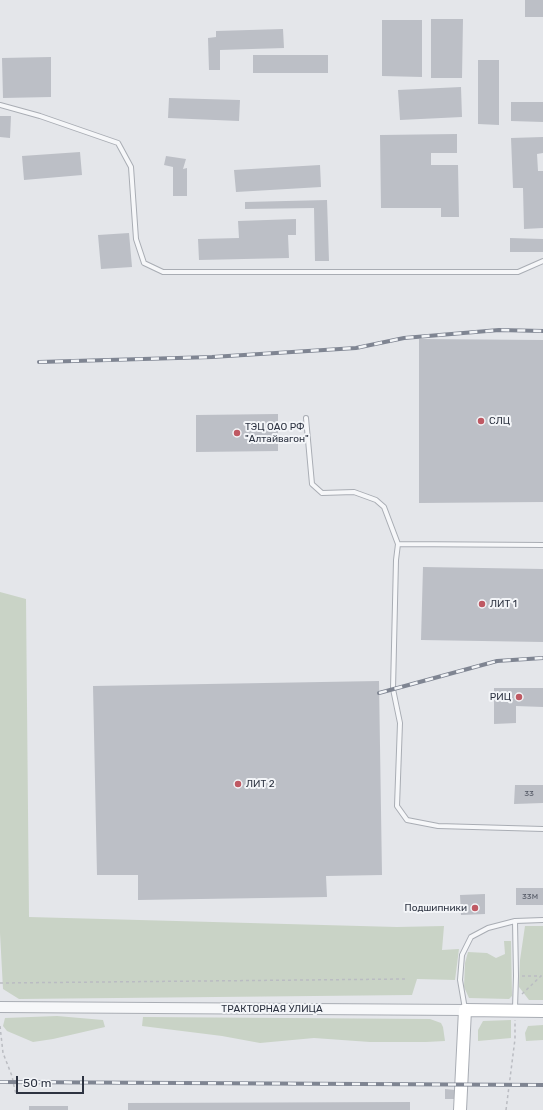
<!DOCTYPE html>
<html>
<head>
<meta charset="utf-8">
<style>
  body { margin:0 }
  #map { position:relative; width:543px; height:1110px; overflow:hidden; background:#e4e6ea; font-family:Rubik,sans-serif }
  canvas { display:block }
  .scale { position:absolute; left:16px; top:1076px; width:68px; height:18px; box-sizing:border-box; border:2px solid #2d3341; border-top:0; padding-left:5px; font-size:12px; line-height:14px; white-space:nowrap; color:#2d3341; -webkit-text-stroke:3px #f3f5f8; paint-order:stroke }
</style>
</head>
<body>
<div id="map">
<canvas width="543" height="1110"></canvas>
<div class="scale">50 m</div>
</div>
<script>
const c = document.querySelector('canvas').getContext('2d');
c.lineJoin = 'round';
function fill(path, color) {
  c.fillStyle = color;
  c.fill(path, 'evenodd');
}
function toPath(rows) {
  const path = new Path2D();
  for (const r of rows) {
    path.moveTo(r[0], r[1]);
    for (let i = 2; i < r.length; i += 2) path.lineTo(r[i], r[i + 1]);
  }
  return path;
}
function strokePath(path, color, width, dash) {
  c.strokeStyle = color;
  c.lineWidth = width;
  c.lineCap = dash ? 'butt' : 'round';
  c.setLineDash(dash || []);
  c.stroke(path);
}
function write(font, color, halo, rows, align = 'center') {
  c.font = font + ' Rubik,sans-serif';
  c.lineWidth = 4;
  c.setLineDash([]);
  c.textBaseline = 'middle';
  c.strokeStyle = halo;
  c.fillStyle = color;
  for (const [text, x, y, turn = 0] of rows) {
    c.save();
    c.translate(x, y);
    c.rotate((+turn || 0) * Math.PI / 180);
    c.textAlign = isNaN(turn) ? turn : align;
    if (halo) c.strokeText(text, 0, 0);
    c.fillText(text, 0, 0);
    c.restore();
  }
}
fill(toPath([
  [0,592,26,599,29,917,397,927,444,926,442,950,459,949,455,980,417,979,412,995,19,999,3,989,0,933],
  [525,926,543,926,543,1000,529,1000,519,987,520,960],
  [504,941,511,941,512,996,509,999,469,998,464,987,465,963,468,952,487,953,496,958,505,954],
  [57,1016,103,1020,105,1027,53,1039,33,1042,7,1031,3,1026,5,1018],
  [143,1017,430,1019,441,1023,443,1027,445,1041,426,1042,370,1042,314,1038,260,1043,222,1036,142,1026],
  [511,1020,511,1038,478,1041,478,1030,483,1021],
  [543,1025,543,1040,526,1041,525,1033,528,1026]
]), '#c9d3c6');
fill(toPath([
  [525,0,543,0,543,17,525,17],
  [431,19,463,19,462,78,431,78],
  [382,20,422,20,422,77,382,76],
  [283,29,284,48,220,50,220,70,209,70,208,38,216,37,216,31],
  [253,55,328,55,328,73,253,73],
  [51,57,51,97,3,98,2,58],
  [478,60,499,60,499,125,478,124],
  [461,87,462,117,400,120,398,90],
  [169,98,240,100,239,121,168,118],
  [511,102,543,102,543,122,511,121],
  [0,116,11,116,10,138,0,137],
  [457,134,457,153,431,153,431,165,458,165,459,217,441,217,441,208,381,208,380,135],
  [543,137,543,153,537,154,538,171,543,171,543,228,524,229,523,188,513,188,511,138],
  [80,152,82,175,24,180,22,156],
  [166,156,186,159,183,169,187,168,187,196,173,196,173,167,164,165],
  [320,165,321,187,236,192,234,170],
  [327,200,329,261,315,261,314,208,245,209,245,202],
  [296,219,296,235,288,235,289,258,199,260,198,239,239,238,238,221],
  [129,233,132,267,101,269,98,235],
  [510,238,543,239,543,252,510,252],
  [419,339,543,340,543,502,419,503],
  [278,414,278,451,196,452,196,415],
  [423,567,543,569,543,642,421,640],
  [379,681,382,875,326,876,327,897,138,900,138,875,97,875,93,686],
  [494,688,543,688,543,707,516,706,516,723,494,724],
  [515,785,543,785,543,803,514,804],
  [516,888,543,888,543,905,516,905],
  [485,894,485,914,461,915,460,895],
  [445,1089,455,1090,455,1099,445,1099],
  [410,1102,410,1110,128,1110,128,1103],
  [29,1106,68,1106,68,1110,29,1110]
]), '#bcbfc6');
const service = toPath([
  [0,105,40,116,118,143,131,167,136,239,144,263,163,272,518,272,543,261],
  [306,418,312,484,322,493,354,492,376,500,384,507,398,544],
  [543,545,398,544,396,560,393,689,400,723,397,806,407,820,438,826,543,829],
  [515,921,516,976,515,1008],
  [465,1009,460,980,462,955,471,937,488,928,515,921,543,920]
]);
const tertiary = toPath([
  [0,1007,465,1010]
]);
const secondary = toPath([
  [460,1110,465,1010,543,1011]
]);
strokePath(service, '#a9adb4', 6);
strokePath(tertiary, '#a9adb4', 12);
strokePath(secondary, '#a9adb4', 14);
strokePath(toPath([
  [522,976,541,976],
  [0,983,405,979],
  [522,994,541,976,543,976],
  [0,1026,3,1053,12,1076,14,1086,16,1094],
  [506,1110,515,1039,515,1020]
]), '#babcc2', 1.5, [3, 3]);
strokePath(service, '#f6f7f9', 4);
strokePath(tertiary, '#f6f7f9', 10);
strokePath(secondary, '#fff', 12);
const rail = toPath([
  [39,362,212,357,356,348,404,338,499,330,543,331],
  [379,693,497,661,543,658],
  [0,1082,543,1085]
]);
strokePath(rail, '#7f8592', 4);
strokePath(rail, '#f3f5f8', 2.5, [8]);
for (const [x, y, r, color] of [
  [481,421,4,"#bf5963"],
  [237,433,4,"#bf5963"],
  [482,604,4,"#bf5963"],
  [519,697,4,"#bf5963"],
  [238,784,4,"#bf5963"],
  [475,908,4,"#bf5963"]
]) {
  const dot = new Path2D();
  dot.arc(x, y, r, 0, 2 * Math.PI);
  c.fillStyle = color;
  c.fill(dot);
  strokePath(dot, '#f3f5f8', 1.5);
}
write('8px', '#515662', null, [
  ["33",529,794],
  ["33М",530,897]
]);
write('10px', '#2d3341', '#f3f5f8', [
  ["СЛЦ",489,421],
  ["ТЭЦ ОАО РФ",245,427],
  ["\"Алтайвагон\"",245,439],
  ["ЛИТ 1",490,604],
  ["РИЦ",511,697,"right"],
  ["ЛИТ 2",246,784],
  ["Подшипники",467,908,"right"]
], 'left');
write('10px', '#2d3341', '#f3f5f8', [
  ["ТРАКТОРНАЯ УЛИЦА",272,1009]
]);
</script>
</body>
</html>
